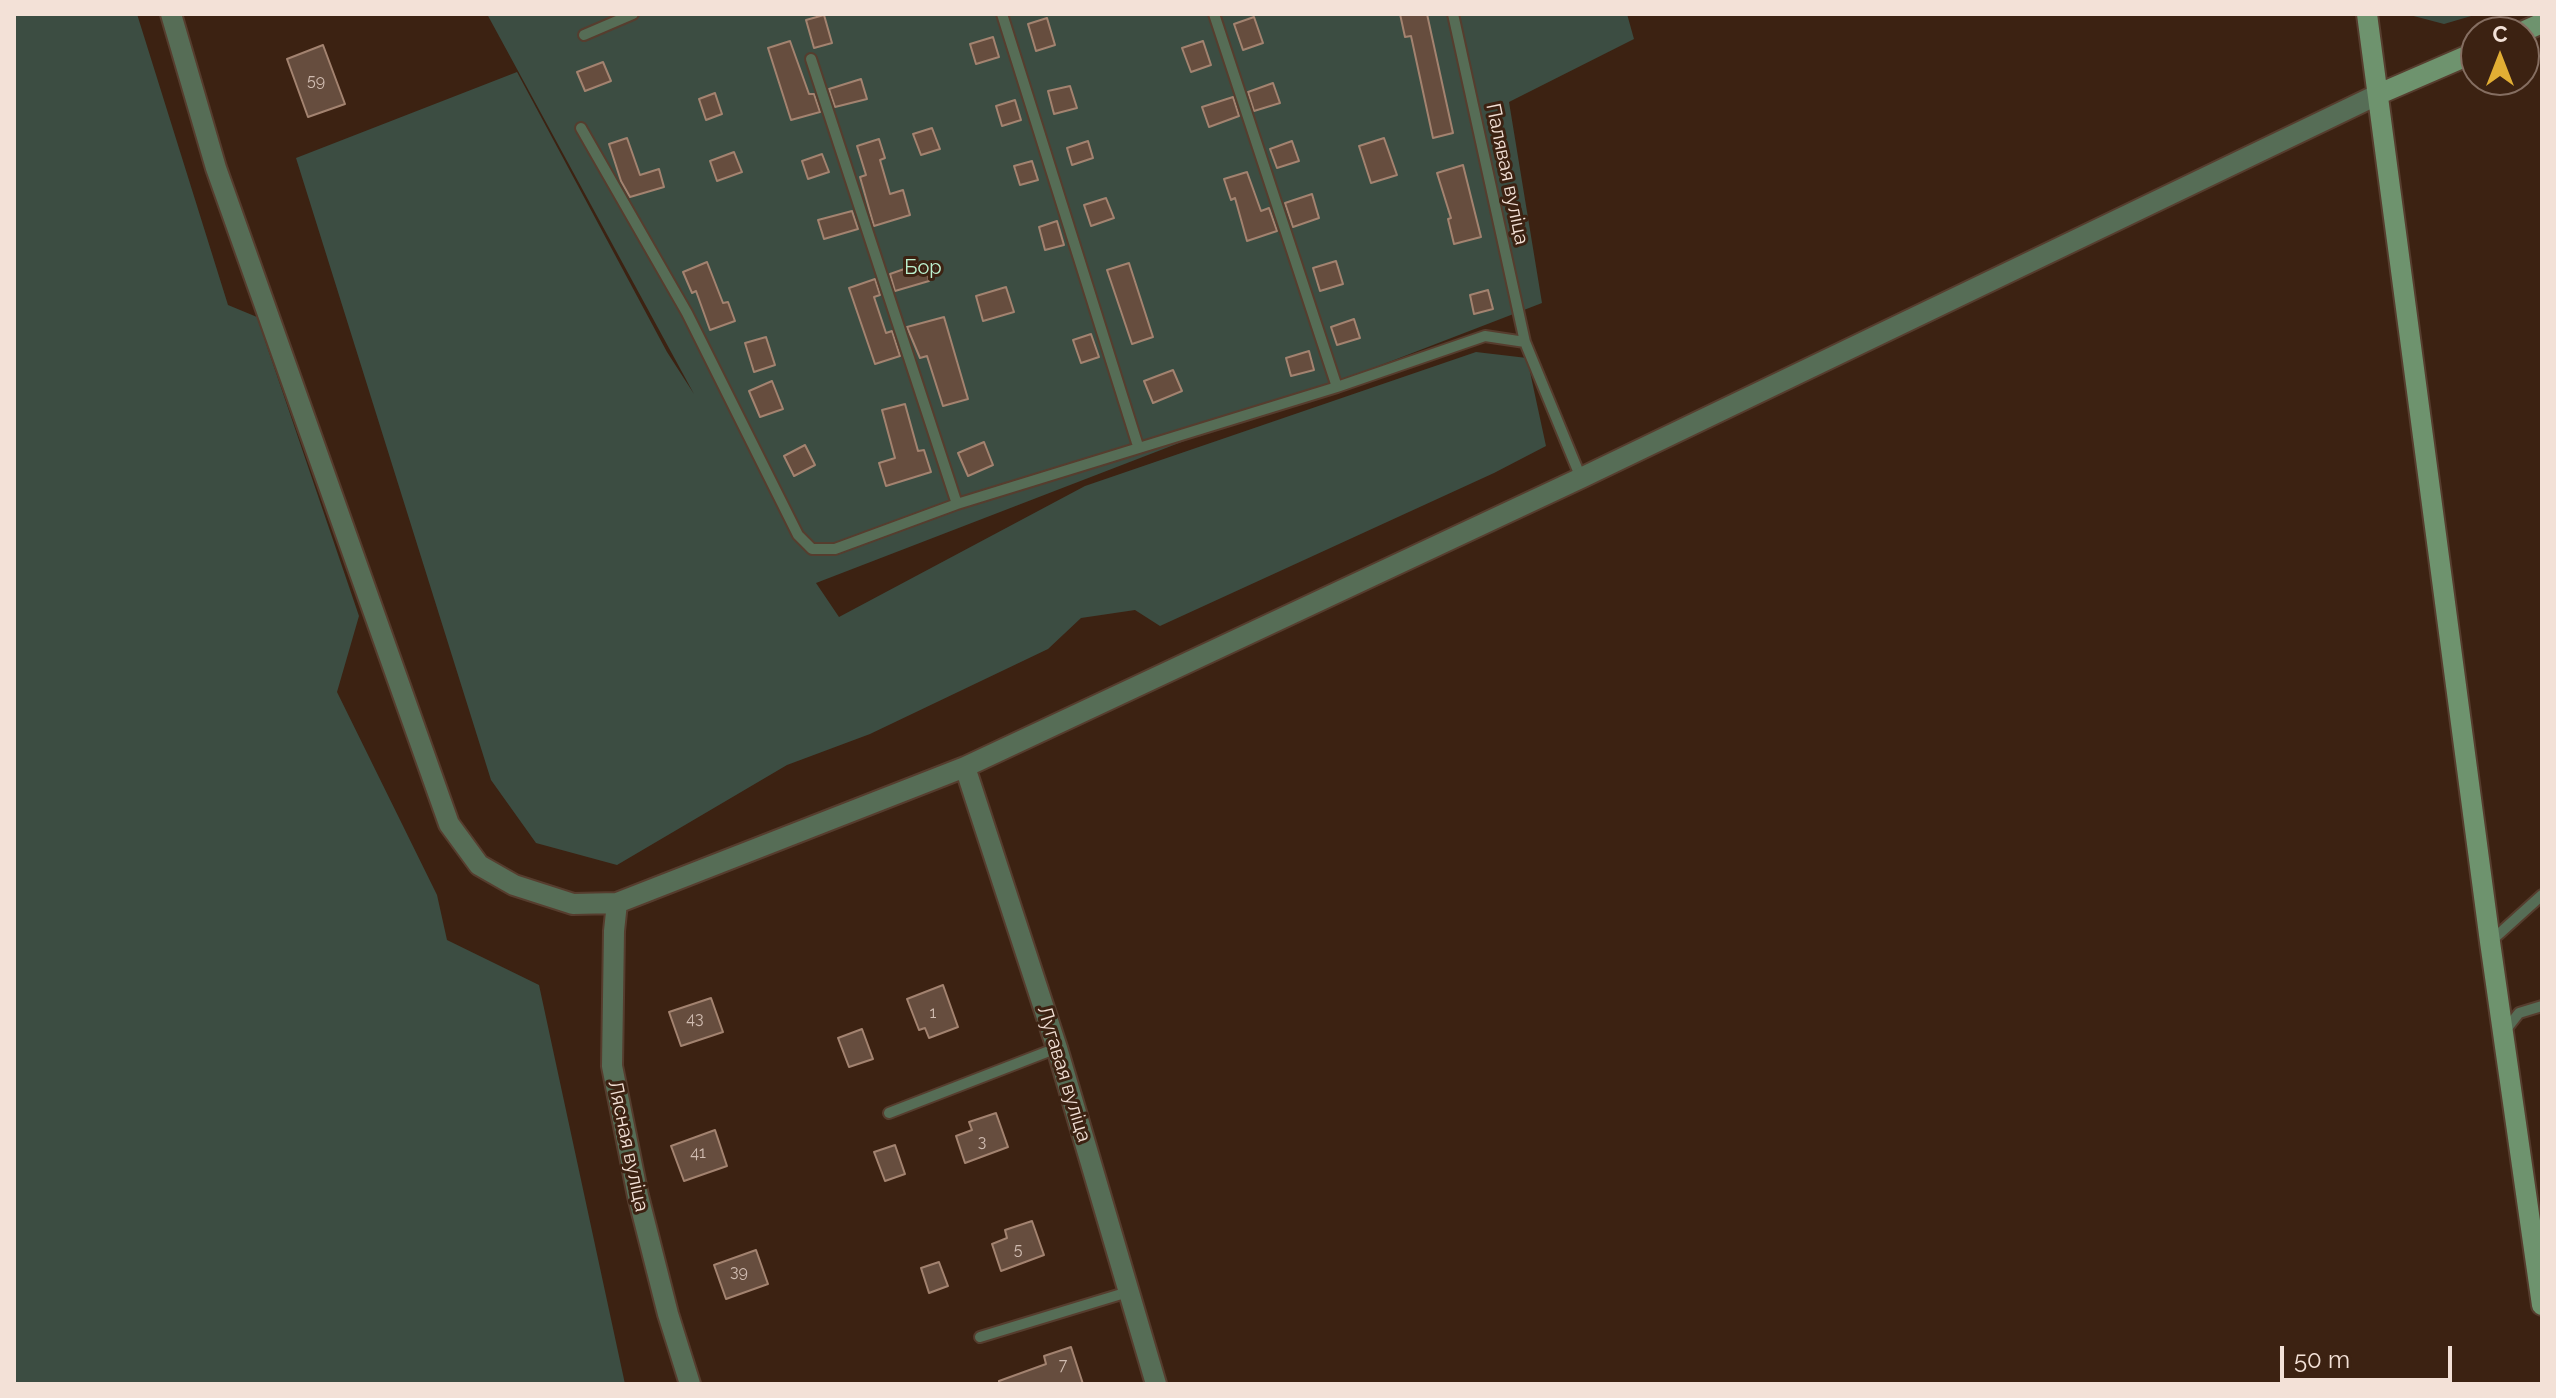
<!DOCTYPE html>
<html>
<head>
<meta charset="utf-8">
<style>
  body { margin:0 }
  #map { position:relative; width:2556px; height:1398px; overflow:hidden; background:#3c2212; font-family:Raleway,sans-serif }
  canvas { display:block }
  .frame { position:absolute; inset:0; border:16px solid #f3e1d7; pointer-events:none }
  .north { position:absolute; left:2460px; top:16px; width:80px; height:80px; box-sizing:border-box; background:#3c2212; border:2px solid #856e61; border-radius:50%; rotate:0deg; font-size:22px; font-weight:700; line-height:32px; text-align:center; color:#f3e1d7 }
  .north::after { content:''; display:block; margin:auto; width:28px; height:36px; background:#e2ae34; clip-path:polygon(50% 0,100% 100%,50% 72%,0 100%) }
  .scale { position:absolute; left:2280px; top:1346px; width:172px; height:36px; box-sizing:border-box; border:4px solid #f3e1d7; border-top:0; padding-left:10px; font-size:24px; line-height:28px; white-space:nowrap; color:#f3e1d7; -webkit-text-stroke:6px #3c2212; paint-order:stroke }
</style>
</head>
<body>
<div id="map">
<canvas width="2556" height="1398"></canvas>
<div class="frame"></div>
<div class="north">С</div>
<div class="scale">50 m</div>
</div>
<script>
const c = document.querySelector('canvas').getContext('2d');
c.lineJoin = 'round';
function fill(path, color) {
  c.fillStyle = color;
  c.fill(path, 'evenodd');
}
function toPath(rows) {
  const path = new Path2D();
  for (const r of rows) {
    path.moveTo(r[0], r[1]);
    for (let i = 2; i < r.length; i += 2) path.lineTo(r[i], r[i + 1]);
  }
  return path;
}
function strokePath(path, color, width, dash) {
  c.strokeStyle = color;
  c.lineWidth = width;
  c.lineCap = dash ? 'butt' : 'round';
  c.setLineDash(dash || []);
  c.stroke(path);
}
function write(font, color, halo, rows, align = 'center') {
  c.font = font + ' Raleway,sans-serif';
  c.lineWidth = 6;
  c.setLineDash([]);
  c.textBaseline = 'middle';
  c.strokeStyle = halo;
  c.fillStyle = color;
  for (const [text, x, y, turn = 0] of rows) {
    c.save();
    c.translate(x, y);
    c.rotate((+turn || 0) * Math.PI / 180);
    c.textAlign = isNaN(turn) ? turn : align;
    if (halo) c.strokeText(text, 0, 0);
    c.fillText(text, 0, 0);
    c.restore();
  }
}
fill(toPath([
  [14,14,137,14,228,305,257,317,359,616,337,692,437,895,447,940,539,985,625,1384,14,1384],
  [487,14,1627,14,1634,39,1509,102,1542,303,816,583,839,617,1085,486,1476,352,1527,358,1546,446,1494,473,1160,626,1135,610,1081,618,1048,649,870,734,787,765,617,865,536,843,491,780,296,158,517,72,667,352,694,394],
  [2406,14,2478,14,2444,24]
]), '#3c4d42');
const building = toPath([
  [1400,14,1427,14,1453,133,1433,138,1411,36,1405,37,1400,14],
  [824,15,832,43,814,48,806,20,824,15],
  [1254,17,1263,43,1243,50,1234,24,1254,17],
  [1047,18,1055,45,1036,51,1028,24,1047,18],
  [993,37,999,57,976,64,970,44,993,37],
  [790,41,809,94,814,94,820,112,791,120,768,48,790,41],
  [1203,41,1211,65,1191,72,1182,48,1203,41],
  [323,45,345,104,308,117,287,59,323,45],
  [603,62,611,81,585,91,577,72,603,62],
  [861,79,867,99,835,107,829,89,861,79],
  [1273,83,1280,103,1254,111,1248,92,1273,83],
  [1070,86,1077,108,1054,114,1048,91,1070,86],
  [715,93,722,114,706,120,699,99,715,93],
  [1233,97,1239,116,1209,127,1202,107,1233,97],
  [1015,100,1021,120,1002,126,996,106,1015,100],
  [932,128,940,149,921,155,913,134,932,128],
  [627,138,640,175,659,169,664,187,630,197,621,181,609,144,627,138],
  [1384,138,1397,175,1371,183,1359,146,1384,138],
  [879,139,885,158,880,160,890,194,903,190,910,215,874,226,860,177,866,175,857,146,879,139],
  [1088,141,1093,158,1072,165,1067,148,1088,141],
  [1292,141,1299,161,1277,168,1270,149,1292,141],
  [734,152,742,172,717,181,710,161,734,152],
  [822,154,829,172,808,179,802,161,822,154],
  [1032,161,1038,180,1020,185,1014,166,1032,161],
  [1463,165,1481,237,1454,244,1448,219,1451,218,1437,173,1463,165],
  [1247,172,1261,211,1269,208,1277,231,1247,241,1235,198,1231,200,1224,179,1247,172],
  [1312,194,1319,218,1293,227,1285,203,1312,194],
  [1106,198,1114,218,1091,226,1084,205,1106,198],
  [852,211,858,229,824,239,818,220,852,211],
  [1057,221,1064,245,1045,250,1039,227,1057,221],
  [1336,261,1343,284,1320,291,1313,268,1336,261],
  [707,262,723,303,728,302,735,321,710,330,696,291,692,293,683,272,707,262],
  [924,262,929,281,895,291,890,274,924,262],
  [1129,263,1153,337,1132,344,1107,270,1129,263],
  [875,279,880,295,874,297,886,333,892,331,900,356,875,364,849,288,875,279],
  [1006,287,1014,312,983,321,976,296,1006,287],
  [1488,290,1493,309,1474,314,1470,295,1488,290],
  [944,317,968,399,943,406,927,356,920,358,907,327,944,317],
  [1354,319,1360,338,1337,345,1331,327,1354,319],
  [1091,334,1099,357,1081,363,1073,340,1091,334],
  [766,337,775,365,754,372,745,343,766,337],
  [1309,351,1314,370,1291,376,1286,358,1309,351],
  [1173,370,1182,391,1153,403,1144,381,1173,370],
  [772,381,783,409,760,417,749,391,772,381],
  [905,404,918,451,924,450,931,472,886,486,879,463,895,458,882,410,905,404],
  [984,442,993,465,968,476,958,453,984,442],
  [805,445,815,465,794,476,784,456,805,445],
  [943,985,958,1027,929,1038,925,1028,919,1030,907,999,943,985],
  [711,998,723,1032,681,1046,669,1012,711,998],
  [862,1029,873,1059,849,1067,838,1038,862,1029],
  [996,1113,1008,1147,965,1163,956,1136,972,1130,969,1122,996,1113],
  [715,1130,727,1166,684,1181,671,1146,715,1130],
  [895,1145,905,1174,885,1181,874,1152,895,1145],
  [1032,1221,1044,1255,1001,1271,992,1244,1007,1238,1005,1230,1032,1221],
  [756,1250,768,1284,726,1299,714,1265,756,1250],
  [939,1262,948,1286,929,1293,921,1268,939,1262],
  [1071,1347,1083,1384,999,1384,999,1381,1046,1364,1044,1356,1071,1347]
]);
fill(building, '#664d3e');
strokePath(building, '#a38370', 2);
const lane = toPath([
  [1002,14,1138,446],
  [1214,14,1337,387],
  [1453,14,1525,342],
  [584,35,633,14],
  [811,59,957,504],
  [581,128,687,313,798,535,812,549,835,549,957,504,1337,387,1485,336,1525,342,1581,478],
  [2490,942,2542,895],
  [2504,1032,2519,1013,2542,1006],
  [889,1113,1057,1048],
  [980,1337,1128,1292]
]);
const street = toPath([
  [171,14,216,168,449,824,479,865,514,885,573,904,617,903,965,767,1581,478,2379,94],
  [965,767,1057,1048,1156,1384],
  [617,903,614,931,612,1066,638,1196,668,1314,690,1384]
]);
const secondary = toPath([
  [2367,14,2490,942,2542,1305],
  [2522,32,2542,23],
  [2379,94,2476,52]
]);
strokePath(lane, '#563d2e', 14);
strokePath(street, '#563d2e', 24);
strokePath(secondary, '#563d2e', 24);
strokePath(lane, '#566d56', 10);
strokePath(street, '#566d56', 20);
strokePath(secondary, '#6e936e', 20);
write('16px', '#d0bcb1', null, [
  ["59",316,81],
  ["1",933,1013],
  ["43",695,1019],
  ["3",982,1142],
  ["41",698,1153],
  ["5",1018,1250],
  ["39",739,1272],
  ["7",1063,1365]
]);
write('20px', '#f3e1d7', '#3c2212', [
  ["Палявая вуліца",1507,174,78],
  ["Лугавая вуліца",1064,1074,73],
  ["Лясная вуліца",628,1146,78]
]);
write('20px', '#bdf3d1', '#3c2212', [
  ["Бор",923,268]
]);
</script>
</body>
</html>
